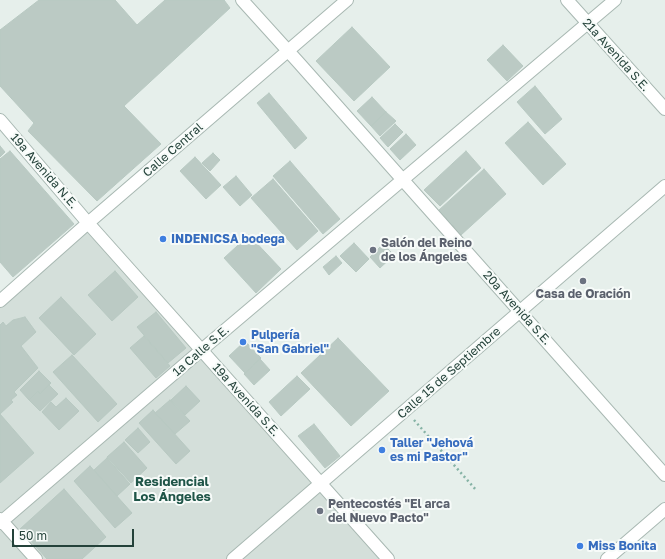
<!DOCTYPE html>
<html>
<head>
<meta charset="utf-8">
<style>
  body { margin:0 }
  #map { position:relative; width:665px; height:559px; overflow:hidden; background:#e6efeb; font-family:"Golos Text",sans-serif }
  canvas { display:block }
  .scale { position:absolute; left:12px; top:529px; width:122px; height:18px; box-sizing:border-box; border:2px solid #24423a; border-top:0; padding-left:5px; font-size:12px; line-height:14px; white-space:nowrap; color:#24423a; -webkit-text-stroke:3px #f7fbf9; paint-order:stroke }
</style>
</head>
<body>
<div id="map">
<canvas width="665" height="559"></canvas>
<div class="scale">50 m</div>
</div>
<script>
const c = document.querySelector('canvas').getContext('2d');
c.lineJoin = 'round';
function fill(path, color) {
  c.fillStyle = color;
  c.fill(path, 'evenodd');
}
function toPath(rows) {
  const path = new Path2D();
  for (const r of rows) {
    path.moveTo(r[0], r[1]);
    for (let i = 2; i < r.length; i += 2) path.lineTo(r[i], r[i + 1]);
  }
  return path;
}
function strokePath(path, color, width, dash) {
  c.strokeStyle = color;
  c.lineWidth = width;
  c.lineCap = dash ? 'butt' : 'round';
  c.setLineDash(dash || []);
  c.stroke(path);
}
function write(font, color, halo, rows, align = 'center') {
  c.font = font + ' "Golos Text",sans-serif';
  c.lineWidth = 4;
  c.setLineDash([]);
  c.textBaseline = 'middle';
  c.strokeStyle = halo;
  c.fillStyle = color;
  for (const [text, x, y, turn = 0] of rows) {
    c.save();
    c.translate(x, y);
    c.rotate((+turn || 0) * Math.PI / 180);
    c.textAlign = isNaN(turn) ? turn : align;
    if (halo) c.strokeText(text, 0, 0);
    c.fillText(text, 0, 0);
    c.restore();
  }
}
fill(toPath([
  [88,223,388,559,0,559,0,302]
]), '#d4dfda');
const building = toPath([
  [39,0,115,0,137,25,165,0,224,0,230,8,124,106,161,144,97,201,28,131,34,123,0,86,0,30,39,0],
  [352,27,390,67,354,101,316,61,352,27],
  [503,45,523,66,507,81,487,60,503,45],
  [535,86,562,119,545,134,517,102,535,86],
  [269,93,307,138,295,149,257,103,269,93],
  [372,97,386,112,371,126,357,111,372,97],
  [386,112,396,121,380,136,371,126,386,112],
  [528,122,566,164,543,185,505,143,528,122],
  [395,124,403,132,388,147,380,138,395,124],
  [406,134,416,145,400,160,390,149,406,134],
  [0,146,5,152,0,157,0,146],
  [10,151,74,224,13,277,0,262,0,159,10,151],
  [466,151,481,168,440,206,424,190,466,151],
  [213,153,220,160,210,171,202,163,213,153],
  [195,157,221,185,206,199,180,171,195,157],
  [290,161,340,219,323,234,273,176,290,161],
  [484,169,506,194,461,235,439,210,484,169],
  [236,176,252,195,240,206,223,187,236,176],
  [273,179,318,231,297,250,251,198,273,179],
  [249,235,281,269,256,293,224,258,249,235],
  [354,243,369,259,356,272,340,256,354,243],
  [383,244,394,255,380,268,370,257,383,244],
  [336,256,342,263,329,275,323,267,336,256],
  [115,271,138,297,112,321,88,295,115,271],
  [61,297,96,334,74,355,39,318,61,297],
  [156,312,186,348,168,363,137,327,156,312],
  [25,317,36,332,21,346,38,368,14,392,17,395,11,400,13,402,0,414,0,325,3,322,6,326,13,320,25,317],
  [144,336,170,366,156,378,130,348,144,336],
  [338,338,389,391,351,426,301,373,338,338],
  [245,341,261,358,245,373,229,356,245,341],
  [72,355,117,404,98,422,53,372,72,355],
  [260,359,270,370,254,385,244,374,260,359],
  [39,371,51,383,40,394,38,391,29,400,20,390,39,371],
  [297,376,310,389,281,416,269,402,297,376],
  [49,385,58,394,40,411,29,400,38,391,40,394,49,385],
  [186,386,200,401,185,415,171,400,186,386],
  [66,398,79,411,59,430,42,412,51,402,56,407,66,398],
  [170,400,190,421,175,434,155,413,170,400],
  [153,410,190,451,176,464,139,423,153,410],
  [0,414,34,453,0,483,0,414],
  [314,424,340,456,325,468,298,436,314,424],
  [138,428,150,442,138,453,125,440,138,428],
  [124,442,147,468,131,483,107,457,124,442],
  [107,458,130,484,117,496,94,470,107,458],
  [90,466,132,513,115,528,74,481,90,466],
  [64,489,106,537,82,559,47,559,20,529,64,489]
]);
fill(building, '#bbcac4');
strokePath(building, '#b8c9c2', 1);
const minor = toPath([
  [242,0,299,63,665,475],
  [567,0,665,109],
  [0,120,88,223,388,559],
  [0,301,88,223,347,0],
  [0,519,36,559],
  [0,523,192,358,615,0],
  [233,559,665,186],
  [607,559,665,509]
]);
strokePath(minor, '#a8b8b2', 14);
strokePath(toPath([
  [414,420,477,491]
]), '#86b3a5', 2.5, [2, 3]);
strokePath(minor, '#fff', 12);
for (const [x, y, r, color] of [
  [163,239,4,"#3f7fe0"],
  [373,250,4,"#6b7280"],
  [583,281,4,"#6b7280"],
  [243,342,4,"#3f7fe0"],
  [382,450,4,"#3f7fe0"],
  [320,511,4,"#6b7280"],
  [580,546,4,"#3f7fe0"]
]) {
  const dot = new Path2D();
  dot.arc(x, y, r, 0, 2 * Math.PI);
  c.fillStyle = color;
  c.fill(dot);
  strokePath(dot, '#f7fbf9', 1.5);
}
write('12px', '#24423a', '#f7fbf9', [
  ["21a Avenida S.E.",616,55,48],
  ["Calle Central",173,150,-41],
  ["19a Avenida N.E.",44,171,49],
  ["20a Avenida S.E.",517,308,48],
  ["1a Calle S.E.",201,351,-41],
  ["Calle 15 de Septiembre",449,373,-41],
  ["19a Avenida S.E.",246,400,48]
]);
write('bold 12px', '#366cbe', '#f7fbf9', [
  ["INDENICSA bodega",171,239],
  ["Pulpería",251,335],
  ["\"San Gabriel\"",251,349],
  ["Taller \"Jehová",390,443],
  ["es mi Pastor\"",390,457],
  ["Miss Bonita",588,546]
], 'left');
write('bold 12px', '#5b616d', '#f7fbf9', [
  ["Salón del Reino",381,243],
  ["de los Ángeles",381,257],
  ["Casa de Oración",583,294,"center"],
  ["Pentecostés \"El arca",328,504],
  ["del Nuevo Pacto\"",328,518]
], 'left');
write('bold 13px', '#1f5548', '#f7fbf9', [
  ["Residencial",172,482],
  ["Los Ángeles",172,497]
]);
</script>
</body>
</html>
